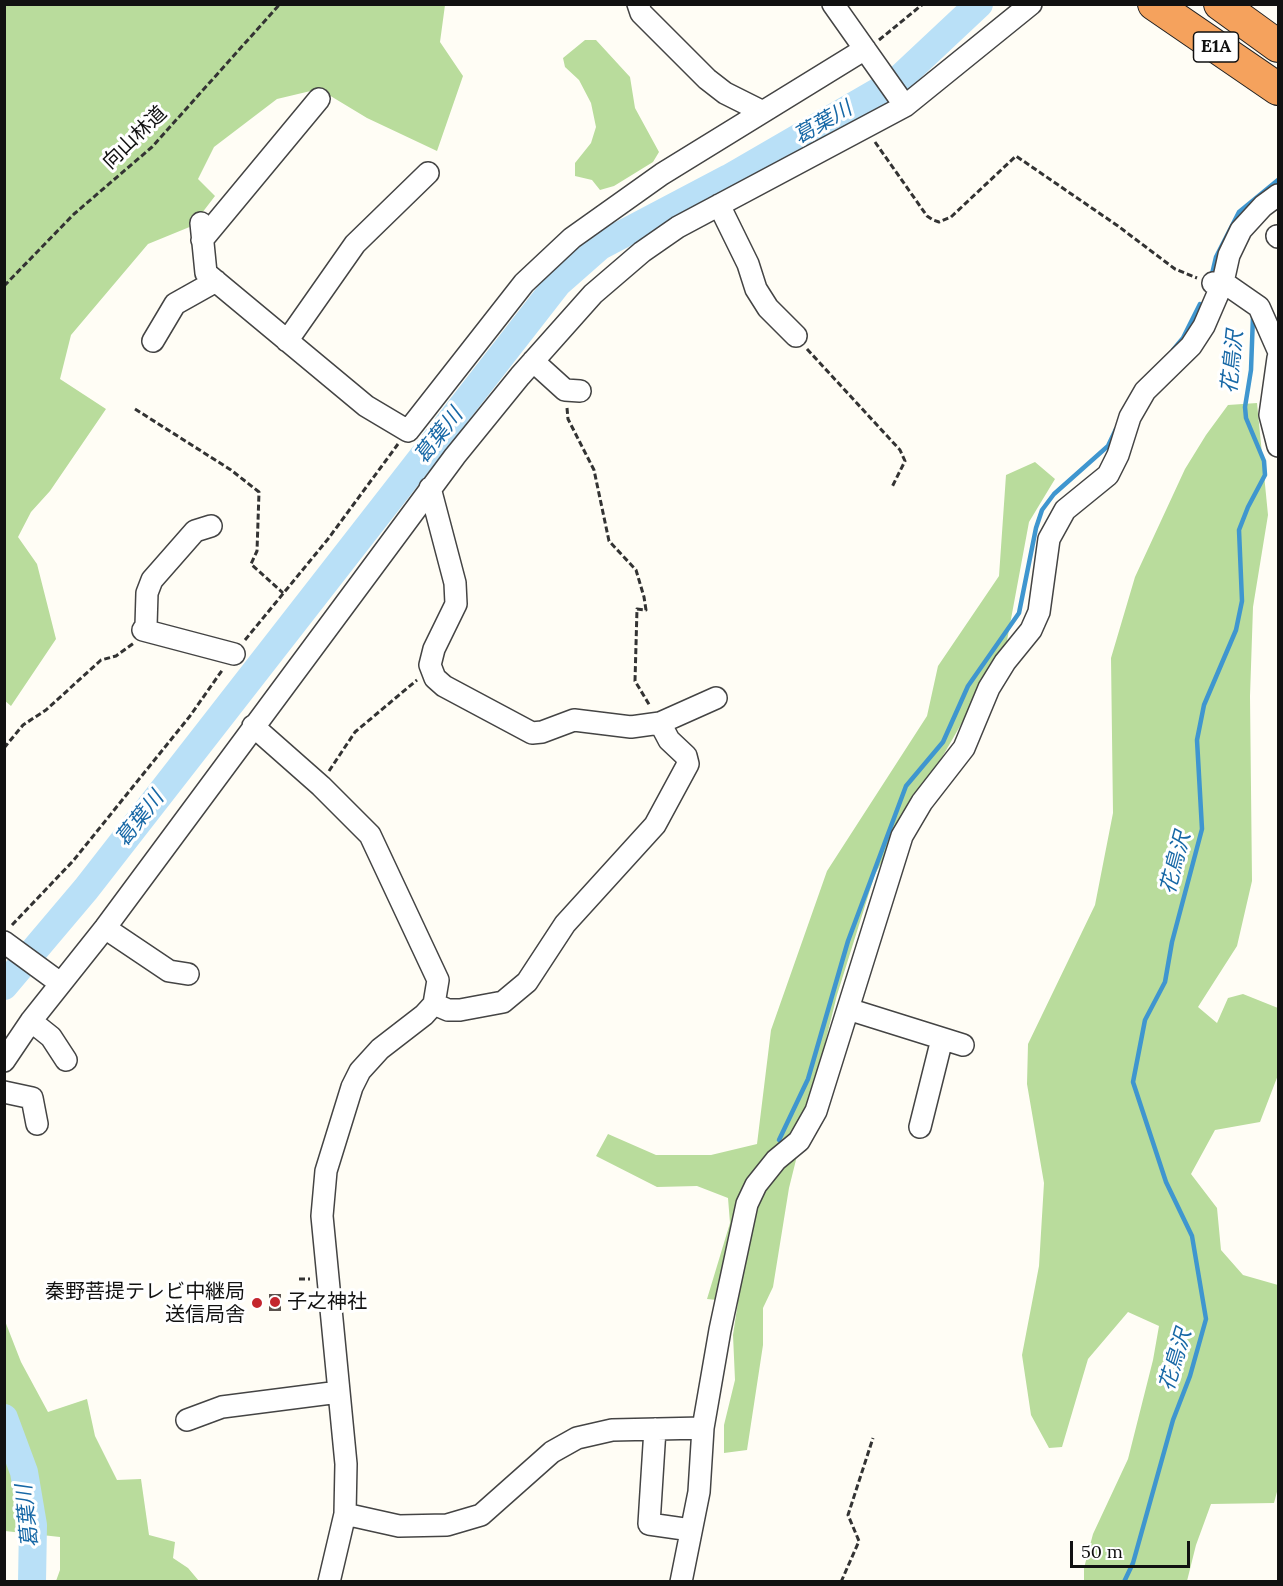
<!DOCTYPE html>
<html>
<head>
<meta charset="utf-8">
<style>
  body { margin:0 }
  #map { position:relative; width:1283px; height:1586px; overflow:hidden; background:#fffdf5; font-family:Lora,serif }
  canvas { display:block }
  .frame { position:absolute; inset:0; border:6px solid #111; pointer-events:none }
  .scale { position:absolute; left:1070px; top:1541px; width:120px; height:27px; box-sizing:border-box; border:3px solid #111; border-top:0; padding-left:8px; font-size:18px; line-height:21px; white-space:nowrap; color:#111; -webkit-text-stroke:4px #fff; paint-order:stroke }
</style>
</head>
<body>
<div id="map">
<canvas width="1283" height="1586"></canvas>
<div class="frame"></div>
<div class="scale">50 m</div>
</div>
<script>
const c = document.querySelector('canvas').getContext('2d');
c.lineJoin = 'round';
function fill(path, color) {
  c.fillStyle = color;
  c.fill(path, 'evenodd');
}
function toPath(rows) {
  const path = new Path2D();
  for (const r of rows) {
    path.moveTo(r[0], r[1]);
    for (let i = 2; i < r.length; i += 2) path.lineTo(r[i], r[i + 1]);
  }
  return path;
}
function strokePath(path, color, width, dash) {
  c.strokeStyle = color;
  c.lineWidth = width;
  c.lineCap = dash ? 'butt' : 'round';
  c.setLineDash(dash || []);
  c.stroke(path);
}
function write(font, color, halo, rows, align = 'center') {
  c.font = font + ' Lora,"Noto Sans JP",serif';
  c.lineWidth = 6;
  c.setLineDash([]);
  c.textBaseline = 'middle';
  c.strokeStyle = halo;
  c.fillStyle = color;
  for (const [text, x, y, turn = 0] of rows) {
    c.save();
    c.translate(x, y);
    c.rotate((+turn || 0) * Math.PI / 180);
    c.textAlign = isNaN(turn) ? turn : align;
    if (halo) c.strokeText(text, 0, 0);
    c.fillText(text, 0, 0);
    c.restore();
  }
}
fill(toPath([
  [4,5,445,5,440,42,463,76,437,151,367,118,319,89,277,99,214,147,198,179,215,196,192,226,148,244,71,335,60,379,106,409,50,491,31,512,18,537,37,564,56,639,11,706,4,700],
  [585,40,596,40,630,77,635,108,659,152,653,162,614,186,600,190,592,180,575,176,575,163,591,143,596,127,591,103,579,80,565,67,563,58],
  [1257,403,1268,515,1253,607,1250,696,1252,881,1237,946,1198,1007,1217,1023,1228,998,1243,994,1278,1008,1278,1075,1260,1122,1215,1130,1191,1174,1217,1208,1221,1250,1243,1275,1278,1285,1278,1488,1274,1503,1211,1504,1196,1545,1187,1581,1084,1581,1084,1568,1093,1534,1128,1459,1153,1360,1159,1326,1128,1312,1088,1359,1062,1447,1049,1448,1031,1415,1022,1355,1039,1266,1044,1183,1027,1084,1028,1044,1095,905,1113,813,1111,658,1135,577,1185,469,1206,435,1228,405],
  [1035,462,1055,479,1029,522,1006,646,875,874,837,995,789,1188,773,1287,763,1308,763,1345,747,1450,724,1453,724,1425,735,1380,733,1335,738,1302,707,1299,730,1223,728,1198,697,1186,657,1187,596,1156,608,1134,656,1155,711,1155,757,1144,771,1030,827,871,927,716,938,666,999,576,1006,475],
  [5,1321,21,1362,48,1412,87,1399,95,1436,117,1480,141,1479,149,1535,175,1542,173,1558,188,1568,199,1581,56,1581,60,1570,60,1537,5,1531]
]), '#b9dc9c');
strokePath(toPath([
  [1214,277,1212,274,1216,257,1239,212,1278,180],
  [1173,350,1183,338,1200,304],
  [779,1140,808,1079,848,941,906,786,943,742,968,686,1019,613,1036,528,1042,510,1054,494,1108,446,1116,429],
  [1124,1582,1133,1563,1173,1420,1190,1376,1206,1319,1192,1236,1166,1182,1133,1082,1145,1020,1165,982,1172,942,1202,829,1197,740,1204,705,1236,630,1242,601,1239,530,1248,507,1265,475,1264,461,1246,418,1245,407,1251,370,1253,316]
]), '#3f96cf', 4.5);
strokePath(toPath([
  [4,986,86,889,558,283,600,246,729,178,898,80,979,4],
  [4,1418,24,1472,33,1525,32,1582]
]), '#b9e0f7', 28);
fill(toPath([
  [269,1294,281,1294,281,1311,269,1311]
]), '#5a524d');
const minor = toPath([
  [638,4,641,13,707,79,725,93,763,112],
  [833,4,905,106],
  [719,205,748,264,756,289,768,308,796,336],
  [201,223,206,273,366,406,408,431,524,283,572,238,662,174,865,49],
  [1277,236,1278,237],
  [202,240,319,99],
  [1213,283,1223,282,1259,307,1278,350],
  [153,341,175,304,216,281],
  [287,341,355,244,428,173],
  [1278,358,1270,415,1278,446],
  [533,361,565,390,580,391],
  [430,488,455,583,456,604,434,649,430,665,435,678,444,686,532,733,542,732,574,720,631,727,660,723,716,698],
  [211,526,195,531,152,580,147,593,146,626,143,630,234,654],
  [253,726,321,786,370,835,438,980,434,1004,424,1015,380,1049,360,1071,352,1087,326,1171,322,1216,346,1464,345,1514,329,1582],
  [105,928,169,971,188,974],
  [4,942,60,983],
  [434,1004,448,1010,460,1010,503,1002,527,982,565,924,655,825,688,764,686,756,669,740,660,723],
  [848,1009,963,1045],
  [31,1021,51,1037,66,1060],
  [4,1061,31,1021,105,928,455,456,520,376,593,294,642,252,678,227,905,106,1031,4],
  [4,1092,32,1098,37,1124],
  [920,1127,942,1039],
  [187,1420,222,1407,339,1392],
  [655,1429,649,1524,691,1530],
  [345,1514,399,1526,447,1525,481,1515,552,1452,577,1438,612,1430,703,1428],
  [681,1582,699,1492,703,1428,720,1330,747,1204,756,1185,776,1160,799,1141,816,1111,902,836,922,802,964,748,989,688,1005,662,1031,630,1039,612,1049,539,1065,510,1108,475,1118,455,1130,417,1145,391,1191,346,1204,326,1223,282,1229,255,1241,230,1263,206,1278,195]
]);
const highway = toPath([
  [1154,4,1278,89],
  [1220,4,1278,46]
]);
strokePath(minor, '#444', 24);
strokePath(highway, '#222', 34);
strokePath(toPath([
  [879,40,923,4],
  [875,142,927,216,933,220,939,222,951,217,1016,156,1118,226,1175,269,1197,278],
  [4,286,74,214,152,147,280,4],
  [807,349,900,450,905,461,892,487],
  [567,408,568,419,594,470,609,541,636,570,644,597,646,610,637,609,635,681,650,706],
  [135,409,231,470,259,492,257,551,251,564,283,593],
  [245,640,328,539,398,444],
  [4,748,23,725,46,710,101,660,116,656,134,643],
  [329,771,355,732,417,680],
  [12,925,73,861,190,716,223,669],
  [299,1279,310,1279],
  [841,1582,859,1541,848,1515,873,1438]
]), '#333', 3, [6, 3]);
strokePath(minor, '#fff', 21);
strokePath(highway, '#f5a25d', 32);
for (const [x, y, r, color] of [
  [275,1302,6,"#c4262e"],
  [257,1303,6,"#c4262e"]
]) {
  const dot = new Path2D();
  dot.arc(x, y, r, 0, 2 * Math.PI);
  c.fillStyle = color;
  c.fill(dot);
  strokePath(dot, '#fff', 2);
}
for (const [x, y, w] of [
  [1216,47,45]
]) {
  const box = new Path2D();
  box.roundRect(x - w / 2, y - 15, w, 30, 4.5);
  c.fillStyle = '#fff';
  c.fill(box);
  strokePath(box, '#111', 1.5);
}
write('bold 18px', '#111', null, [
  ["E1A",1216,47]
]);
write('20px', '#111', '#fff', [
  ["向山林道",135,138,-44]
]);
write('20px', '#111', '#fff', [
  ["秦野菩提テレビ中継局",245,1292],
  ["送信局舎",245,1315],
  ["子之神社",287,1302,"left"]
], 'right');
write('italic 21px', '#1768a6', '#fff', [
  ["葛葉川",823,123,-30],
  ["花鳥沢",1233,362,-84],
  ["葛葉川",439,436,-52],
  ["葛葉川",140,819,-52],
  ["花鳥沢",1176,863,-75],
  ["花鳥沢",1176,1360,-73],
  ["葛葉川",28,1516,-96]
]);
</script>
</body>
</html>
